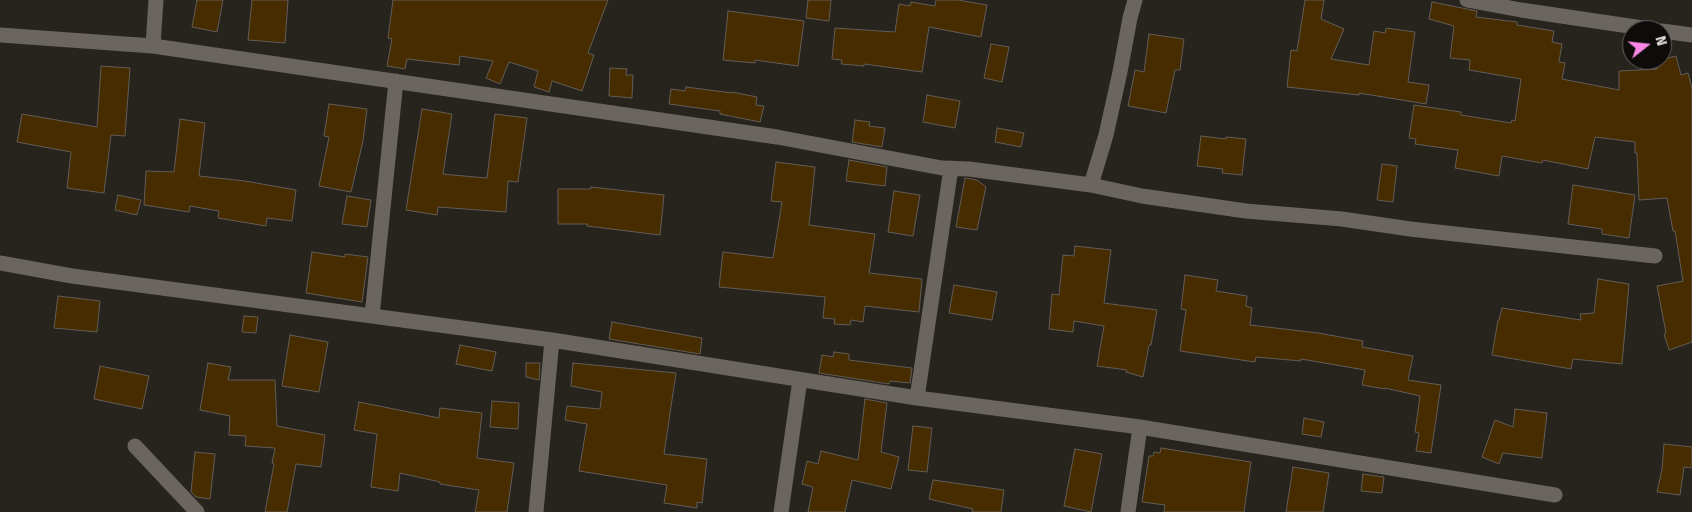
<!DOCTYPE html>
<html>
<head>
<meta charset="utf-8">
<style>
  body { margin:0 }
  #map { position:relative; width:1692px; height:512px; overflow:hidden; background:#27231d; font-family:"Fira Sans",sans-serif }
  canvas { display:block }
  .north { position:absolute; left:1622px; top:20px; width:50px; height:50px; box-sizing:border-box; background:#0e0c0a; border:1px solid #63615e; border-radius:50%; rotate:74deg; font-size:14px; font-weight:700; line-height:20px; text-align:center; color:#e3e0dc }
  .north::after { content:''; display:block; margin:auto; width:18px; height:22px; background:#fa87e6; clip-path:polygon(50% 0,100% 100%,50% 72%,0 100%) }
</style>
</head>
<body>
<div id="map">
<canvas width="1692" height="512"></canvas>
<div class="north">N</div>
</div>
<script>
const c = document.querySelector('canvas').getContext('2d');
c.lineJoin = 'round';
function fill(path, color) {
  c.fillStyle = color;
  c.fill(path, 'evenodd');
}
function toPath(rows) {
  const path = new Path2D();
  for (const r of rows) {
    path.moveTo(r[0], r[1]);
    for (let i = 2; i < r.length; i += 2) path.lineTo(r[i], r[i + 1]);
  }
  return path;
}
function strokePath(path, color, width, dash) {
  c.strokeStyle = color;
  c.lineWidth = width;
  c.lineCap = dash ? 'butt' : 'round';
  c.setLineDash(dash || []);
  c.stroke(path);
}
const building = toPath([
  [197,0,223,0,217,32,192,27,197,0],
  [252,0,288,0,285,43,248,40,252,0],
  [393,0,608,0,588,53,594,55,582,91,552,81,549,92,534,87,538,71,509,62,500,84,486,78,493,61,460,56,459,65,407,59,405,69,387,66,392,39,388,38,393,0],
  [808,0,831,0,829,21,806,18,808,0],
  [936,0,958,0,987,5,981,37,929,27,922,72,864,64,864,66,841,64,842,60,832,59,835,28,895,32,899,4,910,6,911,2,935,6,936,0],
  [1305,0,1324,0,1321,19,1344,29,1331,59,1369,65,1374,31,1385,33,1386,28,1415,32,1408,82,1429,85,1426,104,1359,93,1359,95,1287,87,1291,50,1297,51,1305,0],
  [1432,2,1477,11,1476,17,1517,22,1517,25,1554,31,1552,42,1562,44,1559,62,1565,63,1562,79,1619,90,1619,71,1657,69,1655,61,1676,56,1681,75,1688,73,1692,88,1692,342,1669,350,1664,334,1666,333,1657,286,1683,281,1675,231,1673,231,1667,198,1639,200,1637,153,1635,153,1635,142,1595,137,1588,169,1543,160,1542,163,1502,156,1499,176,1455,168,1458,150,1415,144,1416,139,1409,138,1414,105,1461,112,1461,115,1511,123,1512,120,1515,121,1521,79,1469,70,1470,60,1450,58,1454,26,1429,19,1432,2],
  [728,11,804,21,798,66,755,60,755,63,723,60,728,11],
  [1149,34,1184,39,1180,70,1175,70,1166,113,1128,106,1135,70,1144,72,1149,34],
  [991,44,1009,47,1002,82,984,78,991,44],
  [101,66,130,68,125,136,111,135,104,193,67,188,71,152,17,142,22,114,97,127,101,66],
  [610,68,627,69,626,75,633,75,632,98,609,96,610,68],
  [686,87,732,93,732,92,757,97,756,105,764,106,760,122,720,114,720,111,669,104,671,89,685,91,686,87],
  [927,95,960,101,955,128,923,122,927,95],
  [329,104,367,109,363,141,351,192,319,186,329,137,324,136,329,104],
  [422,109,452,114,443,174,453,175,487,178,495,114,527,118,518,182,508,181,506,212,438,207,437,215,406,210,422,109],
  [180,119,205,123,199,176,245,181,296,190,292,221,267,218,266,226,218,218,219,211,190,206,189,212,144,205,146,171,174,172,180,119],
  [855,120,870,122,869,126,885,128,882,147,852,142,855,120],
  [997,128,1024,133,1021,147,995,142,997,128],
  [1201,136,1226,139,1226,137,1246,139,1242,175,1222,173,1223,169,1197,166,1201,136],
  [849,160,887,167,885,186,846,181,849,160],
  [776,162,815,167,809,225,875,234,869,273,922,279,919,312,865,306,863,322,851,320,850,325,834,324,835,319,823,318,825,297,719,287,723,252,773,258,782,202,771,201,776,162],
  [1382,164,1397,166,1393,202,1377,200,1382,164],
  [965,178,977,180,986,187,977,230,956,227,965,178],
  [1573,185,1635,195,1629,238,1602,234,1602,229,1568,224,1573,185],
  [591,187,664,195,660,235,587,226,587,224,558,224,558,189,591,189,591,187],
  [894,191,920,195,913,236,888,232,894,191],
  [118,195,141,200,137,215,115,210,118,195],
  [347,196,371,200,367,227,342,224,347,196],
  [1075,246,1111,250,1104,303,1157,310,1151,345,1149,345,1143,377,1126,372,1127,370,1097,366,1104,326,1074,321,1073,332,1049,329,1052,294,1059,295,1063,255,1074,256,1075,246],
  [312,252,345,257,345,254,368,257,362,302,306,293,312,252],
  [1185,275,1218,280,1216,291,1247,296,1246,306,1252,308,1250,325,1318,333,1363,341,1362,347,1413,356,1408,380,1441,385,1431,453,1416,451,1419,433,1415,432,1420,396,1385,388,1385,389,1362,385,1365,370,1301,359,1301,361,1256,357,1255,362,1180,351,1186,310,1181,309,1185,275],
  [1598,279,1629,284,1622,364,1573,359,1571,369,1492,355,1498,320,1499,320,1502,308,1581,320,1580,314,1594,313,1598,279],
  [954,285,997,292,992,320,949,313,954,285],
  [58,296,100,301,97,332,54,328,58,296],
  [244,316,258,317,256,333,242,332,244,316],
  [612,322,702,338,700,354,609,339,612,322],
  [290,335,328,342,319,392,282,386,290,335],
  [460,345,496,352,492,371,456,364,460,345],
  [834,352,849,354,849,360,912,368,910,383,890,381,889,384,819,373,822,355,833,357,834,352],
  [208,363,231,367,228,380,275,380,277,426,325,435,321,467,296,464,287,512,265,512,274,464,272,463,275,448,245,446,246,436,229,435,230,416,200,410,208,363],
  [526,363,540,363,539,380,526,377,526,363],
  [573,363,676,373,664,454,707,459,702,503,697,502,697,508,664,503,667,485,579,471,587,424,565,420,567,406,600,409,602,392,571,386,573,363],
  [100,366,149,376,142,409,94,399,100,366],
  [865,399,887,403,881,452,899,457,891,489,852,480,845,512,808,512,813,487,802,484,807,461,818,464,821,451,858,460,865,399],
  [492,401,519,403,518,429,490,427,492,401],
  [359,402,439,418,440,408,482,413,477,458,514,463,507,512,475,512,479,490,440,484,440,482,400,473,398,491,371,487,377,434,354,430,359,402],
  [1515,409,1547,413,1542,458,1503,453,1499,464,1482,457,1495,420,1513,427,1515,409],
  [1304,418,1324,422,1321,437,1302,434,1304,418],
  [913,426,932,428,927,472,908,470,913,426],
  [1664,444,1692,447,1692,468,1684,467,1680,495,1657,492,1662,469,1664,444],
  [1161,448,1251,462,1244,512,1164,512,1165,505,1142,502,1149,456,1153,456,1154,452,1160,453,1161,448],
  [1075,449,1102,454,1091,512,1064,506,1075,449],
  [195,452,215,454,210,499,196,497,191,492,195,452],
  [1293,467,1329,473,1323,512,1286,512,1293,467],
  [1363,474,1384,477,1382,493,1361,491,1363,474],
  [933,480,1004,490,1001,512,972,512,973,509,929,499,933,480]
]);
fill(building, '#472c00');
strokePath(building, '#625d57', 1);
strokePath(toPath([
  [1467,0,1521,10,1656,30],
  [1662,31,1692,35],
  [0,35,153,46,777,137,942,168,969,169,1091,185,1142,196,1246,211,1342,219,1410,229,1655,256],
  [153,46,156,0],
  [1091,185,1106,135,1120,72,1130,18,1135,0],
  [0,263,72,276,552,340,917,398,1140,427,1555,495],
  [372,316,396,81],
  [917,398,951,168],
  [135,446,197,512],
  [536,512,552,340],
  [781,512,800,380],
  [1128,512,1140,427]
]), '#6a655f', 15);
</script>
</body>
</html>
